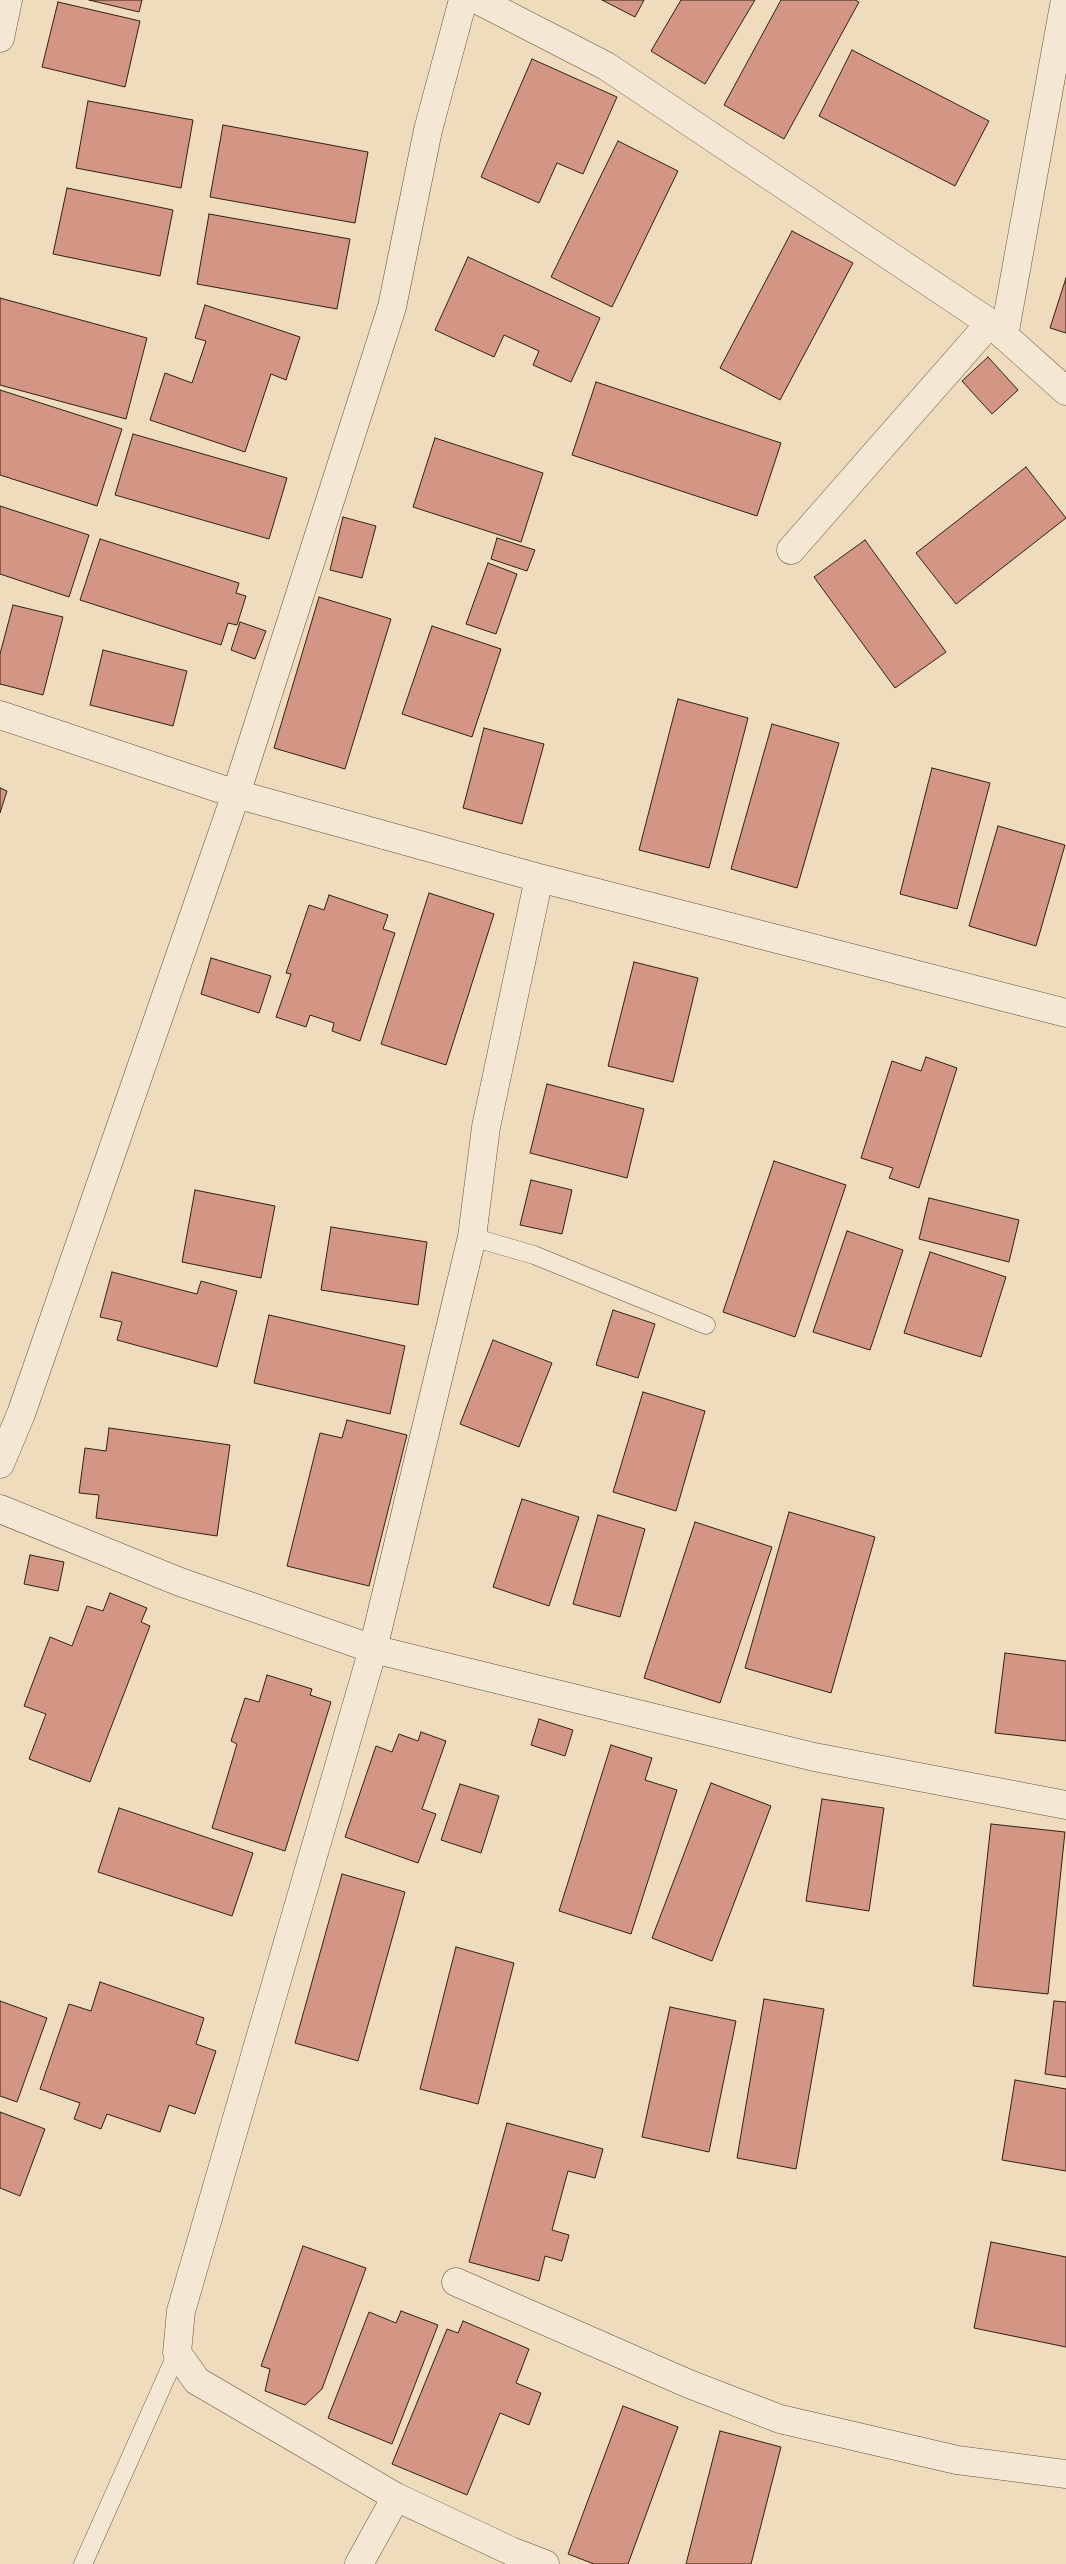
<!DOCTYPE html>
<html>
<head>
<meta charset="utf-8">
<style>
  body { margin:0 }
  canvas { display:block; background:#eedcbd }
</style>
</head>
<body>
<canvas width="1066" height="2564"></canvas>
<script>
const c = document.querySelector('canvas').getContext('2d');
c.lineJoin = 'round';
function fill(path, color) {
  c.fillStyle = color;
  c.fill(path, 'evenodd');
}
function toPath(rows) {
  const path = new Path2D();
  for (const r of rows) {
    path.moveTo(r[0], r[1]);
    for (let i = 2; i < r.length; i += 2) path.lineTo(r[i], r[i + 1]);
  }
  return path;
}
function strokePath(path, color, width, dash) {
  c.strokeStyle = color;
  c.lineWidth = width;
  c.lineCap = dash ? 'butt' : 'round';
  c.setLineDash(dash || []);
  c.stroke(path);
}
const building = toPath([
  [89,0,142,0,139,12,89,0],
  [602,0,644,0,635,17,602,0],
  [681,0,755,0,705,84,651,51,681,0],
  [781,0,855,0,859,2,784,139,724,105,781,0],
  [58,2,140,21,125,87,42,67,58,2],
  [852,50,989,121,955,186,819,116,852,50],
  [532,59,617,97,583,174,557,163,539,203,481,177,532,59],
  [88,101,193,120,181,188,76,168,88,101],
  [223,125,368,152,355,223,210,197,223,125],
  [618,141,678,171,612,307,551,277,618,141],
  [67,188,173,210,160,276,53,254,67,188],
  [209,214,350,239,337,309,197,284,209,214],
  [792,231,853,263,780,400,720,368,792,231],
  [468,257,600,318,571,382,533,365,539,351,504,335,494,357,435,330,468,257],
  [1066,278,1066,333,1050,328,1066,278],
  [0,298,147,338,126,419,0,385,0,298],
  [205,305,300,337,286,380,271,374,245,452,150,420,165,373,192,383,206,341,195,338,205,305],
  [988,357,1018,390,992,414,962,381,988,357],
  [596,382,781,443,757,516,572,455,596,382],
  [0,390,122,429,97,506,0,475,0,390],
  [133,434,287,478,269,539,115,495,133,434],
  [435,438,543,473,521,542,413,507,435,438],
  [1026,467,1066,518,956,604,916,553,1026,467],
  [0,506,89,535,69,597,0,574,0,506],
  [343,517,376,526,362,578,330,570,343,517],
  [497,538,535,550,527,571,491,559,497,538],
  [100,539,239,583,236,593,246,596,237,625,228,623,221,645,80,600,100,539],
  [865,540,946,652,895,688,814,577,865,540],
  [488,563,517,574,496,634,466,624,488,563],
  [319,597,391,619,345,769,274,748,319,597],
  [13,605,63,617,43,695,0,684,0,654,13,605],
  [240,622,266,631,255,659,231,650,240,622],
  [432,626,501,649,472,737,402,714,432,626],
  [103,650,187,671,173,726,90,705,103,650],
  [678,699,748,718,709,868,639,850,678,699],
  [772,724,839,743,797,888,731,869,772,724],
  [484,728,544,744,522,824,463,808,484,728],
  [932,768,990,783,957,909,900,894,932,768],
  [0,788,7,791,0,813,0,788],
  [998,826,1065,845,1036,946,969,926,998,826],
  [429,893,494,914,446,1065,381,1044,429,893],
  [329,895,388,915,383,929,395,933,360,1041,332,1031,334,1023,310,1015,306,1027,276,1017,291,974,286,973,309,905,324,910,329,895],
  [211,958,271,976,259,1013,201,994,211,958],
  [634,962,698,978,673,1082,608,1066,634,962],
  [926,1057,957,1068,919,1188,889,1178,893,1168,861,1158,892,1061,921,1071,926,1057],
  [547,1084,644,1109,627,1178,530,1153,547,1084],
  [774,1161,846,1185,795,1337,723,1312,774,1161],
  [531,1180,572,1190,562,1234,520,1225,531,1180],
  [195,1190,275,1206,261,1278,182,1262,195,1190],
  [929,1198,1019,1220,1009,1262,919,1239,929,1198],
  [331,1227,427,1242,418,1305,321,1290,331,1227],
  [847,1231,903,1250,870,1350,813,1332,847,1231],
  [930,1252,1006,1277,981,1357,904,1333,930,1252],
  [112,1272,197,1294,201,1281,237,1291,217,1367,117,1340,122,1322,100,1317,112,1272],
  [613,1310,655,1324,638,1378,596,1365,613,1310],
  [269,1315,405,1346,390,1414,254,1383,269,1315],
  [493,1340,552,1363,519,1447,460,1424,493,1340],
  [643,1392,705,1411,676,1511,613,1492,643,1392],
  [347,1420,407,1435,369,1586,287,1566,320,1433,342,1438,347,1420],
  [109,1428,230,1445,217,1536,96,1518,99,1495,79,1493,85,1448,106,1451,109,1428],
  [522,1499,579,1517,549,1606,493,1587,522,1499],
  [789,1512,875,1537,831,1693,745,1668,789,1512],
  [598,1515,645,1529,620,1617,573,1604,598,1515],
  [695,1522,772,1547,720,1703,644,1678,695,1522],
  [30,1555,64,1562,58,1591,24,1584,30,1555],
  [110,1593,147,1608,141,1622,150,1626,90,1782,29,1759,46,1714,24,1706,50,1637,72,1646,87,1606,103,1611,110,1593],
  [1005,1653,1066,1661,1066,1741,995,1733,1005,1653],
  [267,1675,312,1689,310,1695,331,1702,285,1851,212,1828,237,1744,231,1741,245,1698,259,1702,267,1675],
  [539,1719,573,1730,565,1756,531,1745,539,1719],
  [421,1732,446,1741,422,1809,436,1814,418,1863,345,1837,376,1746,392,1752,399,1734,418,1741,421,1732],
  [611,1745,652,1758,645,1780,677,1790,631,1934,559,1911,611,1745],
  [711,1783,771,1806,712,1961,652,1938,711,1783],
  [460,1784,499,1796,481,1853,441,1840,460,1784],
  [822,1799,884,1808,869,1911,806,1901,822,1799],
  [119,1808,253,1853,232,1916,98,1872,119,1808],
  [991,1824,1065,1832,1048,1994,973,1986,991,1824],
  [342,1874,405,1892,358,2061,295,2043,342,1874],
  [456,1947,514,1963,478,2104,420,2089,456,1947],
  [100,1982,204,2018,196,2044,216,2051,195,2114,169,2105,160,2132,107,2114,101,2129,74,2119,80,2103,40,2089,69,2004,91,2011,100,1982],
  [764,1999,824,2009,796,2169,737,2158,764,1999],
  [0,2001,47,2018,17,2102,0,2096,0,2001],
  [1054,2001,1066,2002,1066,2077,1045,2074,1054,2001],
  [670,2007,736,2021,709,2152,642,2137,670,2007],
  [1015,2080,1066,2089,1066,2171,1002,2160,1015,2080],
  [0,2112,45,2129,20,2196,0,2188,0,2112],
  [507,2123,603,2149,595,2178,568,2171,552,2230,569,2235,562,2261,545,2256,539,2281,469,2262,507,2123],
  [991,2242,1066,2257,1066,2347,974,2328,991,2242],
  [303,2246,366,2268,322,2389,305,2405,265,2391,270,2369,261,2366,303,2246],
  [401,2311,438,2325,392,2444,328,2418,369,2312,396,2323,401,2311],
  [463,2321,529,2349,516,2383,541,2393,529,2425,500,2413,467,2495,392,2464,447,2329,458,2333,463,2321],
  [623,2406,678,2427,628,2564,594,2564,568,2554,623,2406],
  [720,2431,781,2447,751,2564,686,2564,720,2431]
]);
fill(building, '#d39584');
strokePath(building, '#322113', 1);
const service = toPath([
  [472,1237,534,1255,706,1325],
  [83,2564,177,2353]
]);
const minor = toPath([
  [478,0,606,66,990,323,1066,391],
  [0,38,8,0],
  [1004,336,1065,0],
  [791,550,990,323],
  [0,715,236,794,539,878,1066,1013],
  [539,878,486,1127,472,1237,373,1649,181,2311,177,2353,197,2381,396,2497,511,2551,545,2564],
  [0,1464,21,1414,236,794,392,307,428,130,463,0],
  [0,1509,180,1582,373,1649,814,1757,1066,1805],
  [456,2282,689,2384,780,2419,957,2460,1066,2474],
  [359,2564,396,2497]
]);
strokePath(service, '#61503e', 19);
strokePath(minor, '#61503e', 29);
strokePath(service, '#f4e8d4', 18);
strokePath(minor, '#f4e8d4', 28);
</script>
</body>
</html>
